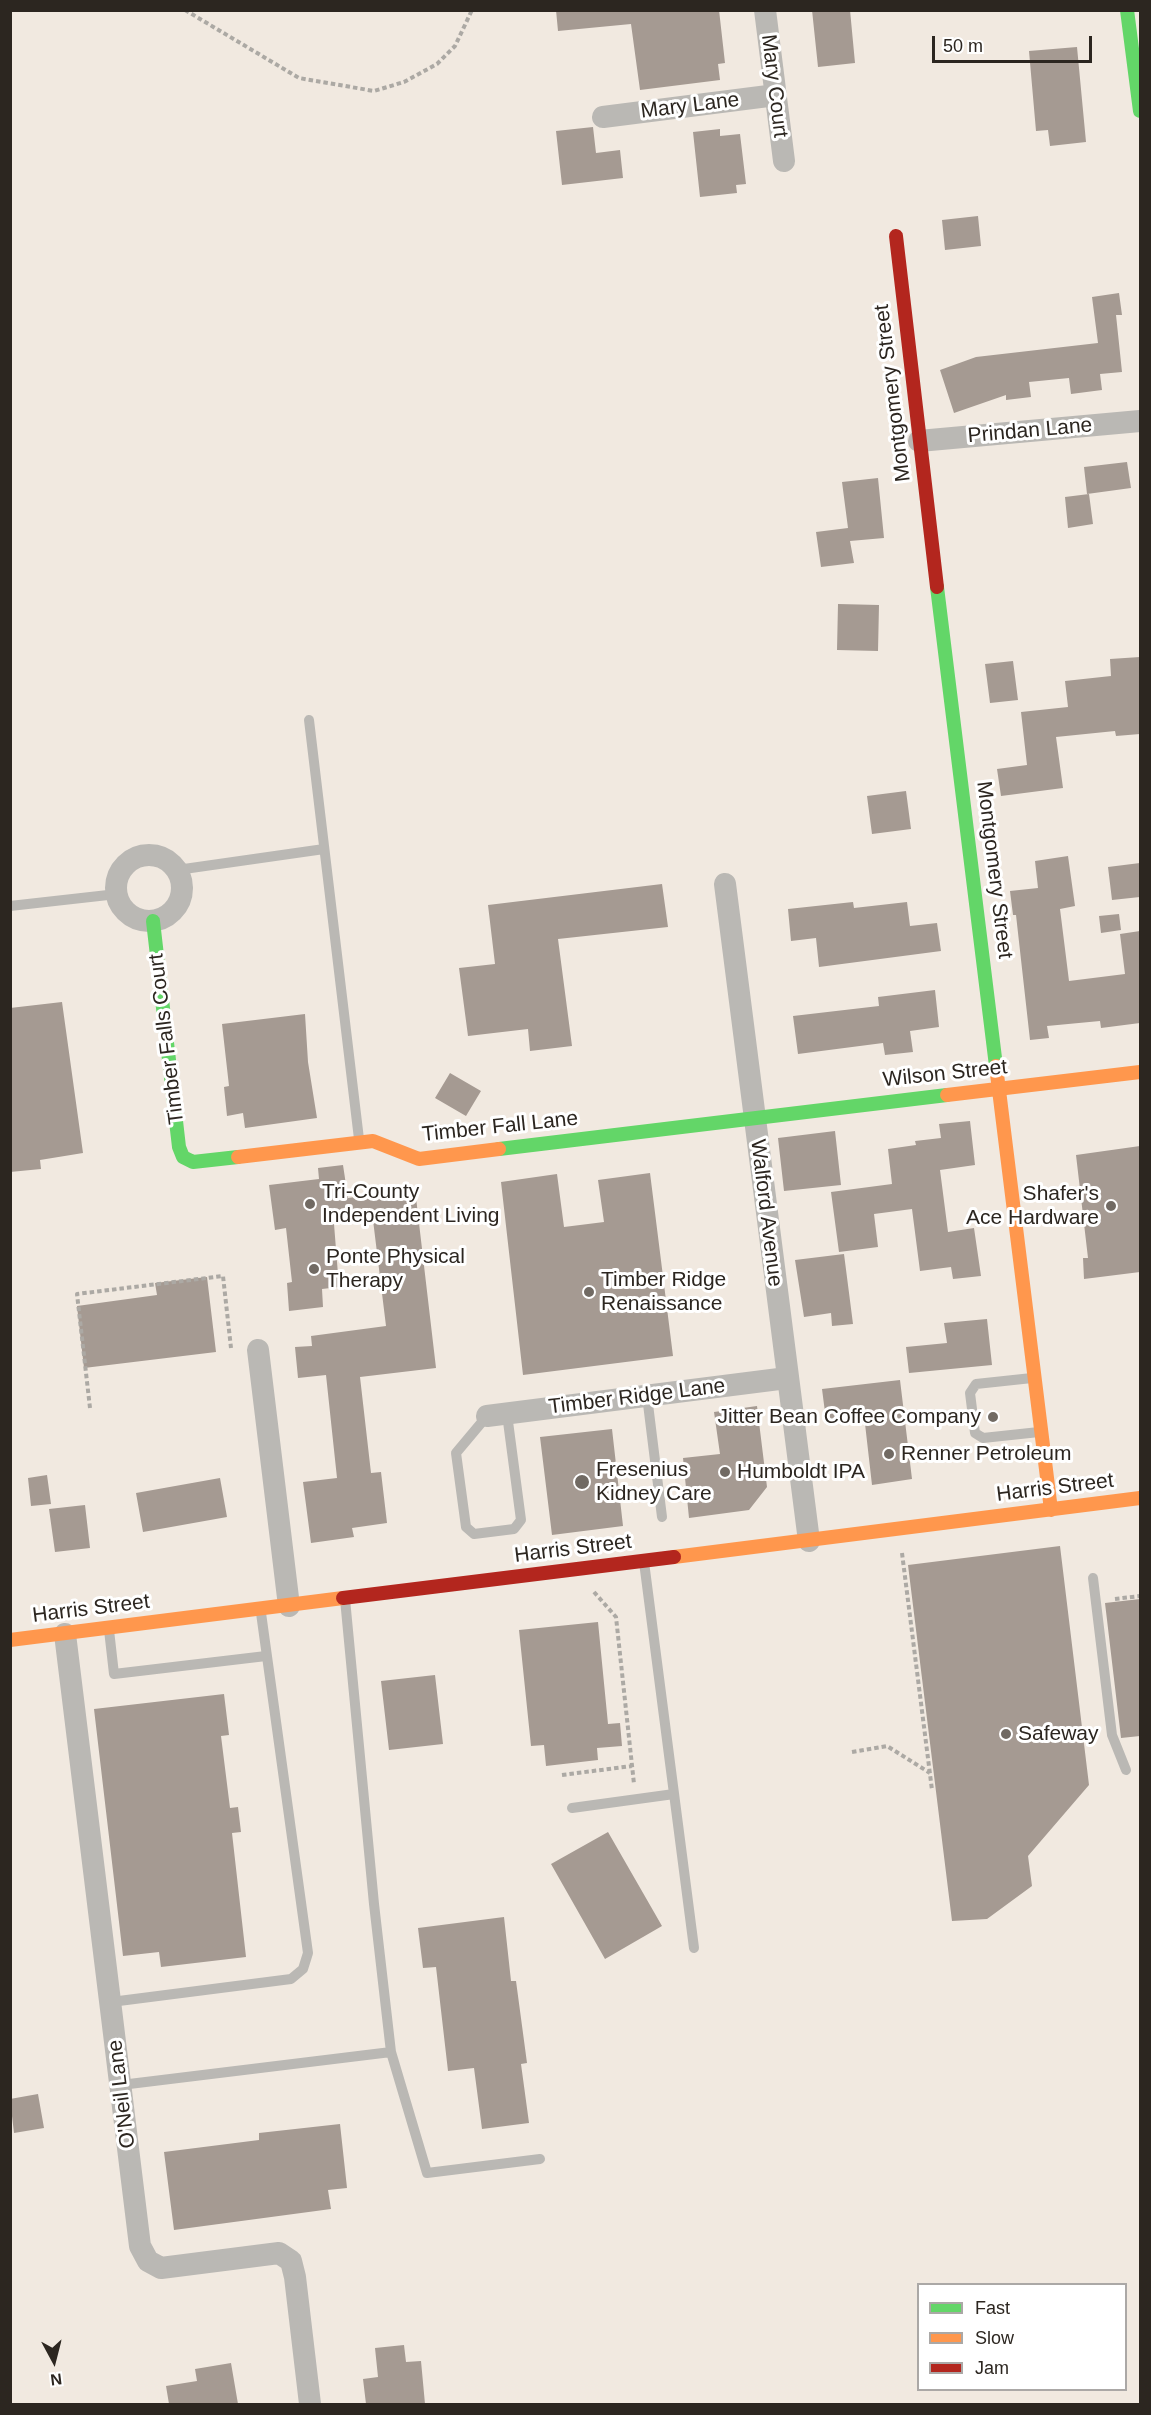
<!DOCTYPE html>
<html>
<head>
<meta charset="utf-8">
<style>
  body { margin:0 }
  #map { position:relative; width:1151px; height:2415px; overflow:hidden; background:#f1e9e0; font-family:Helvetica,sans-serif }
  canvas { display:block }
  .frame { position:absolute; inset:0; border:12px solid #2c2620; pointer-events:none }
  .legend { position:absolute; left:917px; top:2283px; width:210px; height:108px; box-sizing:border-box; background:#fff; border:2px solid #aba8a6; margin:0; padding:8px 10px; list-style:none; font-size:18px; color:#2c2620 }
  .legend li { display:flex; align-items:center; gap:12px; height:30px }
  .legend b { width:30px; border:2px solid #aba8a6 }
  .north { position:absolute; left:24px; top:2331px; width:60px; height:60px; -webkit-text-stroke:4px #fff; paint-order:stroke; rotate:173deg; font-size:16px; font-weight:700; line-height:24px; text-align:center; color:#2c2620 }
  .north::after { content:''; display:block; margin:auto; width:21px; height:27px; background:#2c2620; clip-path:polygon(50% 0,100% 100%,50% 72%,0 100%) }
  .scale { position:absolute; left:932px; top:36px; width:160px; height:27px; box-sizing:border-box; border:3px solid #2c2620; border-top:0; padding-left:8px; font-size:18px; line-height:21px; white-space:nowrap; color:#2c2620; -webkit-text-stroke:4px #fff; paint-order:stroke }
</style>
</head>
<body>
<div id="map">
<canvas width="1151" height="2415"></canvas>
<div class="frame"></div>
<ul class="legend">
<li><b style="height:8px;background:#63d668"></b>Fast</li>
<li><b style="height:8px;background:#ff974d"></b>Slow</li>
<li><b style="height:8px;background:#b3261e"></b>Jam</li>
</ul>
<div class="north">N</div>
<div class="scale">50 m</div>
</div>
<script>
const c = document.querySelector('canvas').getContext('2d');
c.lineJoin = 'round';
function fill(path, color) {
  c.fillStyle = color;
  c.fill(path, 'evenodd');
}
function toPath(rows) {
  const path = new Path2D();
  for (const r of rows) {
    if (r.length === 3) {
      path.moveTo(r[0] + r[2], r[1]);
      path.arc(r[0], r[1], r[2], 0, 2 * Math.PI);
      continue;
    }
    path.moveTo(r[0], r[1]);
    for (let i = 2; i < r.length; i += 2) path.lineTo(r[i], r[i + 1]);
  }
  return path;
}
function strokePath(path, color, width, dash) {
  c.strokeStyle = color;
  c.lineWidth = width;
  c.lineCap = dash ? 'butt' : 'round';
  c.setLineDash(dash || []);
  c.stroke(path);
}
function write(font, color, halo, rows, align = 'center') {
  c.font = font + ' Helvetica,sans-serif';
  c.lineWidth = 6;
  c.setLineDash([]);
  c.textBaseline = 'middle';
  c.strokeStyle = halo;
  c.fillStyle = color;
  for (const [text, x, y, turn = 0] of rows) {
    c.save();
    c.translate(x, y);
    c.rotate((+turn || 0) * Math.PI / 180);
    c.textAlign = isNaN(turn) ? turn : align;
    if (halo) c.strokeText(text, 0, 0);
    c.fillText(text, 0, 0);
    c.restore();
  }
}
fill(toPath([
  [556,10,719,10,725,63,718,64,720,80,640,90,631,24,558,31],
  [812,10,850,10,855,63,818,67],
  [1077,47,1086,142,1050,146,1048,130,1036,131,1029,51],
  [593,127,596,153,620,150,623,178,562,185,556,131],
  [720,129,720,136,740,134,746,184,736,185,737,193,700,197,693,132],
  [978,216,981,246,945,250,942,220],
  [1119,293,1122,315,1116,315,1122,372,1100,374,1102,390,1071,394,1069,378,1029,382,1031,397,1006,400,1006,395,954,413,940,370,976,357,1098,343,1092,297],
  [1127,462,1131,488,1087,494,1084,467],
  [878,478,884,538,850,541,854,563,821,567,816,532,848,528,842,482],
  [1089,494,1093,524,1068,528,1065,497],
  [838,604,879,605,878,651,837,650],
  [1140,657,1140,734,1116,736,1115,731,1056,737,1063,788,1001,796,997,769,1027,765,1021,712,1068,707,1065,681,1111,676,1110,659],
  [1013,661,1018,700,990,703,985,664],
  [906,791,911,829,872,834,867,796],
  [1068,856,1075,906,1060,909,1069,981,1125,974,1120,934,1140,931,1140,1023,1101,1028,1100,1021,1047,1026,1049,1038,1030,1040,1016,915,1013,915,1010,891,1038,888,1035,861],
  [1140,863,1140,897,1112,900,1108,867],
  [662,884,668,927,558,939,572,1046,530,1051,528,1029,468,1036,459,968,495,964,488,905],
  [853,902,854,908,907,902,910,926,937,923,941,951,819,967,816,938,791,941,788,909],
  [1119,914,1121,930,1101,933,1099,916],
  [935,990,939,1027,910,1031,913,1052,885,1055,883,1043,798,1054,793,1016,879,1006,878,997],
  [62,1002,83,1153,40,1160,41,1169,10,1172,10,1008],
  [305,1014,308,1062,317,1118,245,1128,243,1113,227,1116,224,1087,229,1086,222,1024],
  [450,1073,481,1091,466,1116,435,1098],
  [970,1121,975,1165,940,1170,948,1232,974,1228,981,1276,953,1279,951,1267,920,1271,912,1209,874,1214,878,1247,839,1252,831,1192,892,1184,888,1149,916,1145,915,1141,941,1138,939,1124],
  [835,1131,841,1185,784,1191,778,1138],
  [1140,1146,1140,1272,1084,1279,1083,1258,1088,1258,1076,1155],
  [343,1165,348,1198,415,1189,436,1368,360,1377,371,1473,381,1472,387,1523,352,1528,354,1537,311,1543,303,1482,337,1478,326,1375,298,1378,295,1347,312,1346,311,1336,386,1326,373,1220,334,1224,339,1287,322,1289,323,1307,289,1311,287,1283,292,1282,286,1228,275,1230,269,1185,319,1179,318,1168],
  [650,1173,673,1356,523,1375,501,1182,557,1174,564,1227,604,1222,598,1180],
  [844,1254,853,1324,832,1326,831,1313,804,1317,795,1260],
  [207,1277,216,1352,84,1368,77,1306,157,1295,155,1283],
  [987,1319,992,1365,909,1373,906,1347,947,1343,944,1323],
  [900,1380,912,1479,872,1485,864,1415,826,1420,822,1389],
  [757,1406,767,1487,749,1510,689,1518,683,1458,720,1454,714,1412],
  [612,1429,623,1526,552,1535,540,1437],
  [47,1475,51,1504,31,1506,28,1478],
  [220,1478,227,1517,143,1532,136,1493],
  [85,1505,90,1548,55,1552,49,1509],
  [1060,1546,1089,1785,1028,1856,1032,1886,987,1919,952,1921,908,1565],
  [1140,1599,1140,1736,1121,1738,1105,1603],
  [598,1622,608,1724,620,1723,622,1746,597,1748,598,1760,546,1766,544,1745,531,1746,519,1630],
  [435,1675,443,1744,389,1750,381,1681],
  [224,1694,229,1735,221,1736,230,1808,238,1807,241,1832,232,1833,246,1957,161,1967,159,1952,123,1956,94,1709],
  [608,1832,662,1926,605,1959,551,1864],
  [504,1917,511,1981,516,1981,527,2063,521,2064,529,2123,482,2129,474,2068,448,2071,436,1967,423,1968,418,1928],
  [38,2094,44,2128,14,2133,10,2099],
  [340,2124,347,2188,328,2190,331,2209,174,2230,164,2152,259,2140,259,2133],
  [404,2345,406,2362,421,2361,425,2404,366,2404,363,2379,378,2377,375,2348],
  [231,2363,238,2404,169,2404,166,2386,197,2381,195,2369]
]), '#a59a92');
strokePath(toPath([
  [185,10,299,78,374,91,404,82,437,64,455,46,472,10],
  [90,1408,77,1294,223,1276,231,1348],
  [902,1553,932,1790],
  [594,1592,616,1617,634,1784],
  [1115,1599,1140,1596],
  [852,1752,887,1746,930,1773],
  [562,1775,632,1766]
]), '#aca9a4', 4, [4.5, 3]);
strokePath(toPath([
  [309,720,359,1139],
  [177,870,324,849],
  [10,906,117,894],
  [1032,1378,976,1384,970,1393,975,1433,983,1438,1039,1432],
  [647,1396,662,1517],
  [487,1416,456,1453,466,1527,474,1534,514,1529,521,1520,507,1414],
  [644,1562,694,1948],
  [1093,1578,1112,1735,1126,1770],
  [345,1599,374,1904,391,2052,427,2173,540,2159],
  [109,1630,114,1674,266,1656],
  [572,1808,674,1794],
  [111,2002,291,1979,303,1969,308,1953,261,1613],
  [121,2085,391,2052]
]), '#bab8b4', 10);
strokePath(toPath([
  [765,10,784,161],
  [603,117,776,95],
  [919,441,1140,421],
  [149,888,33],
  [725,884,809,1541],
  [258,1350,289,1606],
  [487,1416,787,1378],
  [65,1634,140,2246,148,2261,161,2268,279,2253,291,2261,295,2277,310,2404]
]), '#bab8b4', 22);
strokePath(toPath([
  [1127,10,1140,111],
  [937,587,996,1066],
  [153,921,179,1147,183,1157,193,1162,238,1157],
  [499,1149,947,1095]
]), '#63d668', 14);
strokePath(toPath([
  [996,1066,1051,1510],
  [947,1095,1140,1072],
  [238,1157,373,1141,419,1159,499,1149],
  [674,1557,1140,1498],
  [10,1640,343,1598]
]), '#ff974d', 14);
strokePath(toPath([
  [896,236,937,587],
  [343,1598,674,1557]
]), '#b3261e', 14);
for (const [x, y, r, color] of [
  [310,1204,6,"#716a63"],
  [1111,1206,6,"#716a63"],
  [314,1269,6,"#716a63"],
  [589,1292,6,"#716a63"],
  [993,1417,6,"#716a63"],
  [889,1454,6,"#716a63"],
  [725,1472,6,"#716a63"],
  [582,1482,8,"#716a63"],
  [1006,1734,6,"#716a63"]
]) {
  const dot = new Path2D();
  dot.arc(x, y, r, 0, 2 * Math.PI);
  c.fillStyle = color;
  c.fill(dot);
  strokePath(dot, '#fff', 2);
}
write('21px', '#2c2620', '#fff', [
  ["Mary Court",774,86,83],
  ["Mary Lane",690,106,-7],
  ["Montgomery Street",893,393,-97],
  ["Prindan Lane",1030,431,-5],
  ["Montgomery Street",994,870,83],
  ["Timber Falls Court",167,1039,-97],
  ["Wilson Street",945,1074,-6],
  ["Timber Fall Lane",500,1127,-6],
  ["Walford Avenue",766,1213,83],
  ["Timber Ridge Lane",637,1397,-7],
  ["Harris Street",1055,1488,-7],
  ["Harris Street",573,1549,-7],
  ["Harris Street",91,1609,-7],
  ["O'Neil Lane",122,2094,-97]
]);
write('21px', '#2c2620', '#fff', [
  ["Tri-County",322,1192],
  ["Independent Living",322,1216],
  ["Shafer's",1099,1194,"right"],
  ["Ace Hardware",1099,1218,"right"],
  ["Ponte Physical",326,1257],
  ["Therapy",326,1281],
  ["Timber Ridge",601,1280],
  ["Renaissance",601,1304],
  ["Jitter Bean Coffee Company",981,1417,"right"],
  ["Renner Petroleum",901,1454],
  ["Fresenius",596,1470],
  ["Kidney Care",596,1494],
  ["Humboldt IPA",737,1472],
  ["Safeway",1018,1734]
], 'left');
</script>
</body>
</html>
